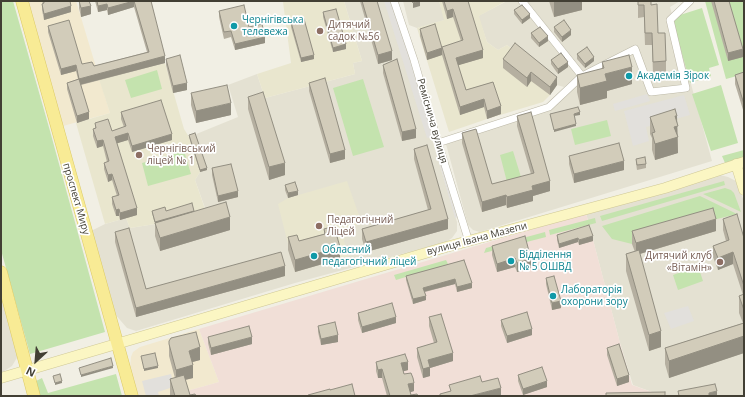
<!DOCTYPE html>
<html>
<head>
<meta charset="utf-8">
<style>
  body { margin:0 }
  #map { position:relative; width:745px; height:397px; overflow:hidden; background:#f1efe4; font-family:"Open Sans",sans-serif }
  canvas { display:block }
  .frame { position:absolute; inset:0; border:2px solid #423f34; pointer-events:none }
  .north { position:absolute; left:16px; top:341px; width:40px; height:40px; -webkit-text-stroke:3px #fff; paint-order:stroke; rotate:206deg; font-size:11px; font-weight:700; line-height:16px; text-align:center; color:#423f34 }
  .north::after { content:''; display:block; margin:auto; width:14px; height:18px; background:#423f34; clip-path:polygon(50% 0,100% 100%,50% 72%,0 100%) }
</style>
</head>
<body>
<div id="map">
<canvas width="745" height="397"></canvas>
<div class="frame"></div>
<div class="north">N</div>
</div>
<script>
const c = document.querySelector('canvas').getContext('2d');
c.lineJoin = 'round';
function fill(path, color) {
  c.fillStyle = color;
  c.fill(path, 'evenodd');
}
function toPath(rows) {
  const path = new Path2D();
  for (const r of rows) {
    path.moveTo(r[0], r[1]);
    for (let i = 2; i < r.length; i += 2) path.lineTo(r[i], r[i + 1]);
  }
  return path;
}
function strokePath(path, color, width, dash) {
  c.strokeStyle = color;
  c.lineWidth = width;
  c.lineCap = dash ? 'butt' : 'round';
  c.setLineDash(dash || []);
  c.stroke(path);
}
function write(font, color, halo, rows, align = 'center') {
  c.font = font + ' "Open Sans",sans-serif';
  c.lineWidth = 3.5;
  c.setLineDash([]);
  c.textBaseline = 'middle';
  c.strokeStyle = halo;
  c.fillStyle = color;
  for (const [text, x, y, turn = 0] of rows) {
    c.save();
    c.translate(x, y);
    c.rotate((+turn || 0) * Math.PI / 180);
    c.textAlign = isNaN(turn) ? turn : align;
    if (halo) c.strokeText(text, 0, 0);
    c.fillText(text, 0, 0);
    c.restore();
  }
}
fill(toPath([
  [344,1,390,1,457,222,457,231,452,238,446,242,295,283,136,331,127,328,114,313,91,231,105,224,126,218,130,228,155,224,194,213,205,208,195,180,200,172,189,137,238,117,228,85,257,74,265,98,355,74,353,63,362,61],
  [403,1,439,1,445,20,417,28,409,25],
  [507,1,518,1,544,31,549,29,527,1,680,1,670,7,712,161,480,232,473,230,468,225,446,144,549,110,582,80,612,58,577,75,564,87,557,85,507,45,498,50,487,42,478,16],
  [720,175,728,177,736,181,744,201,744,396,663,396,633,385,620,343,586,213],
  [1,295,18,356,12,366,1,373]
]), '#e4e1d2');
fill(toPath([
  [27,1,76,1,110,113,63,126],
  [199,329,219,382,169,396,139,396,130,369,131,357,133,352,140,347]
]), '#f2e9cf');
fill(toPath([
  [287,1,344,1,362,61,353,63,355,74,265,98,257,74,291,63,283,2],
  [439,1,506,1,479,16,487,42,498,50,507,45,557,85,550,95,543,102,487,119,449,132,417,28,444,20],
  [165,63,184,129,189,137,200,172,195,180,205,209,155,224,130,228,126,218,105,224,76,123,110,113,99,79],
  [347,181,362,224,348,228,344,241,349,256,295,272,278,204,288,198]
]), '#e9e6ce');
fill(toPath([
  [586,213,620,343,632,385,663,396,169,396,219,382,199,329]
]), '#f1dfd7');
fill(toPath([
  [1,1,13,1,50,131,105,332,30,354,1,250],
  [705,1,744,1,744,74,726,79],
  [702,8,719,65,709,68,711,76,690,83,673,21,680,15],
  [157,70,162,89,131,98,125,80],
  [363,79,384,147,353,156,333,88],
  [721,85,738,143,711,151,692,94],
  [607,120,611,136,575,145,571,129],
  [744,150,744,158,725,163,722,156],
  [184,151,191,174,148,186,142,163],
  [513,151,521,177,507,182,500,155],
  [724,181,725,185,602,221,600,216],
  [725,188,731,190,734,193,741,212,703,194],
  [700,196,737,214,713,220,632,244,612,239,602,226],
  [595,218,596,223,550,235,549,230],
  [545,232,546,237,484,253,486,248],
  [446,260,448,264,396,280,394,275],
  [698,266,703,281,678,290,673,275],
  [116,374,122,396,40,396,36,381,42,378,48,393]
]), '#c4e3ae');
fill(toPath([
  [384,1,394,1,436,136,427,138],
  [647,94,650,101,615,111,613,104],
  [684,95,690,115,646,127,649,141,633,146,624,111],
  [440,151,459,217,455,218,436,152],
  [688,306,694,321,671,329,664,313],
  [171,374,173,382,170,388,158,392,159,396,146,396,142,381]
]), '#e2e0dc');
const street = toPath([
  [394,1,414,60,436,136,469,242],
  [522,1,582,76],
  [438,143,549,107,582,76,635,49,651,92,686,88,670,20,690,1]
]);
const secondary = toPath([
  [736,164,744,190],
  [1,378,446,247,665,188,744,162]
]);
const primary = toPath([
  [22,1,132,396],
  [1,272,34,396]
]);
strokePath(street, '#bcb8a7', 8);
strokePath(secondary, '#cfc896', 11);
strokePath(primary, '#dcca67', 13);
strokePath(street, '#fff', 7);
strokePath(secondary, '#fbf6c3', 10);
strokePath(primary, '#f8eb95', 12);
fill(toPath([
  [42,1,70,1,71,12,44,20,42,10,42,4,43,4],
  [79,1,89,1,91,14,81,17,79,8],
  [95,1,151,1,165,63,81,85,89,119,77,123,67,89,67,83,78,79,76,71,61,75,48,32,48,26,82,64,94,66,147,52,134,7,108,15,107,10,98,12],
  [360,1,377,1,392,60,378,64],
  [442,1,468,1,483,58,458,65,466,90,493,82,501,114,487,119,484,107,460,115,442,55,427,60,420,36,420,29,442,48,461,41,453,17,447,19],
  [549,1,582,1,582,10,554,17],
  [638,1,651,1,651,5,658,33,666,61,666,73,653,74,652,45,645,45,644,17,638,18],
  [711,1,729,1,743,57,728,61],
  [514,10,530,18,522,24,514,14],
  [219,11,249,27,265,43,235,50,231,37,224,39,219,17],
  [323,12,346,49,333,52,323,17],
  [291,22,314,59,301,62,291,27],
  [554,27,571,35,562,42,554,32],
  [531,33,548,41,539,47,531,38],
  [577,54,594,61,585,68,577,59],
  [166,59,187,90,173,93,166,65],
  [503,59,557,85,550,95,531,81,527,87,503,68],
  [551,60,568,67,558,74,551,64],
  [602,62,632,84,607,91,607,98,580,105,577,92,577,75,602,69],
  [383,65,416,138,402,141,383,73],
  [744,72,744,113,735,84,735,75],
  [309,83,345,159,330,163,309,91],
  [191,93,231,115,196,123,191,105],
  [248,97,285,175,269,180,248,109],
  [121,112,172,140,132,152,128,140,117,143,137,215,120,220,119,216,116,216,112,204,112,197,117,196,112,180,108,182,104,169,104,163,107,162,103,146,97,148,93,136,93,129,95,129,95,123,112,131,124,127,121,119],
  [517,116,550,191,533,196,533,201,507,208,506,205,482,212,462,143,462,133,492,184,531,174,517,126],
  [650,117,677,124,678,153,655,160,652,150,652,138,650,134],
  [189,135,207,170,200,172,189,137],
  [414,149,448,229,366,252,362,239,362,229,428,210,414,159],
  [569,156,624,170,574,183,569,164],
  [636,159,646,164,646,168,637,170,636,163],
  [212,168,238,197,218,202,212,175],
  [285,185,298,195,288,198,285,190],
  [152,211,166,211,194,212,230,230,160,251,155,236,155,224,152,213],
  [723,219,744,238,744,353,669,378,665,364,665,348,743,323,739,313,739,296,743,295,733,264,718,270,713,257,713,246,726,241,723,230],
  [324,229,340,259,295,272,288,250,288,237,299,241,324,234],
  [632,231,716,231,640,254,661,347,649,351,626,271,626,254,635,252,632,244],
  [115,232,146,289,285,276,136,317,115,242],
  [557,235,593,241,579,245,578,242,559,248,557,240],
  [525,236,531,268,517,272,515,267,497,272,492,255,492,246],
  [464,260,472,288,457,292,455,284,425,292,426,300,413,304,406,280,406,276],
  [546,278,561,308,552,310,546,284],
  [358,313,396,323,362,333,358,320],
  [429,317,453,361,430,368,430,376,423,378,417,357,417,348,434,343,429,326],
  [501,320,532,335,507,343,501,326],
  [318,326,338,342,321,345,318,332],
  [208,337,252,344,211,355,208,343],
  [169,344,200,360,192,362,193,378,185,380,190,395,196,396,170,396,170,379,175,378,169,356],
  [607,348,629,382,617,386,607,355],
  [376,362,408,370,404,371,404,374,414,391,410,392,411,395,418,396,387,396,382,378,378,378,376,371],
  [518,375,547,387,523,395,518,381]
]), '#b5afa0');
fill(toPath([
  [134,1,134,7,108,15,108,8],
  [420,1,420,6,413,8,413,3],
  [554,1,582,1,582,10,554,17],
  [107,4,107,10,98,12,98,6],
  [71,6,71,12,44,20,44,14],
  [91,6,91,14,81,17,81,8],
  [453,9,453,17,447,19,447,11],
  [530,14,530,18,522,24,522,20],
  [571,30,571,35,562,42,562,37],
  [548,36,548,41,539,47,539,43],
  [265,37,265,43,235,50,235,44],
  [346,44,346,49,333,52,333,48],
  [442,48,442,55,427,60,427,53],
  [743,49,743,57,728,61,728,53],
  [483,50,483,58,456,66,456,58],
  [392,51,392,60,378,64,378,55],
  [314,55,314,59,301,62,301,58],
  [165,56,165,63,79,85,79,79],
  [594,57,594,61,585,68,585,64],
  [568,62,568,67,558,74,558,69],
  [76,65,76,71,61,75,61,69],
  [632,67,632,84,607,91,607,98,580,105,580,88,605,74],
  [531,72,531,81,527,87,527,78],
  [557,77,557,85,550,95,550,87],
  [187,83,187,90,173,93,173,86],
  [484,99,484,107,460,115,460,107],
  [231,103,231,115,196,123,196,111],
  [501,106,501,114,487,119,487,111],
  [89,112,89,119,77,123,77,116],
  [580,112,580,115,574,116,574,114],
  [675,116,677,116,678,153,655,160,655,144],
  [576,124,576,126,554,132,554,130],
  [416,129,416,138,402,141,402,132],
  [128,133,128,140,115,144,115,137],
  [172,134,172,140,132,152,132,146],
  [103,140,103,146,97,148,97,141],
  [345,150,345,159,330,163,330,154],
  [624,161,624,170,574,183,574,174],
  [285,163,285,175,269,180,269,167],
  [207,168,207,170,200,172,200,170],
  [112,174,112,180,108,182,108,175],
  [550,181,550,191,533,196,533,201,507,208,507,197,532,186],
  [238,191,238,197,218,202,218,196],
  [298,191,298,195,288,198,288,193],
  [506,195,506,205,482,212,482,202],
  [137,208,137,215,120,220,120,213],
  [119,209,119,216,116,216,116,210],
  [194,211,194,213,155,224,155,222],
  [230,217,230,230,160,251,160,238],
  [448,219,448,229,366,252,366,242],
  [716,219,716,231,636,255,636,243],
  [593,236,593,241,579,245,579,240],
  [578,238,578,242,559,248,559,244],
  [340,247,340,259,295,272,295,260],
  [733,252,733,264,718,270,718,258],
  [515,258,515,267,497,272,497,264],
  [531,259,531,268,517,272,517,263],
  [285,266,285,276,136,317,136,308],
  [455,279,455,284,423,292,423,288],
  [472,283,472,288,457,292,457,287],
  [426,296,426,300,413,304,413,299],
  [561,301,561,308,552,310,552,303],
  [396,317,396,323,362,333,362,327],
  [532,329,532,335,507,343,507,336],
  [661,331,661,347,649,351,649,335],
  [338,335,338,342,321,345,321,339],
  [744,336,744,353,669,378,669,361],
  [252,337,252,344,211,355,211,348],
  [1,338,2,338,2,362,1,362],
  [200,347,200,360,189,363,189,351],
  [453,353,453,361,430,368,430,376,423,378,423,369,428,360],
  [408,362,408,370,401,372,401,363],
  [193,365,193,378,176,382,176,370],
  [113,366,113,368,81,377,81,375],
  [158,366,158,368,144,371,144,369],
  [382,369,382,378,378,378,378,370],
  [629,375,629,382,617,386,617,379],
  [62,381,62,383,55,385,55,383],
  [547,381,547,387,523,395,523,389],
  [414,383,414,391,408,393,408,384],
  [501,388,501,396,470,396],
  [717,391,717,396,709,396,709,393]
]), '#938f82');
const building = toPath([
  [44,1,70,1,71,6,44,14,42,4,44,3,44,1],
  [79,1,89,1,91,6,81,8,79,1],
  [97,1,151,1,165,56,79,79,76,65,61,69,48,26,69,20,82,64,92,62,94,66,149,52,134,1,108,8,107,4,98,6,97,1],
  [362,1,377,1,392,51,378,55,362,1],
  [412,1,420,1,413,3,412,1],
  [444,1,468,1,483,50,456,58,466,90,493,82,501,106,487,111,484,99,460,107,442,47,463,40,453,9,447,11,444,1],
  [638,1,651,1,651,5,657,4,658,33,665,33,666,61,653,62,652,33,645,33,644,5,638,5,638,1],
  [714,1,729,1,743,49,728,53,714,1],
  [244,5,249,27,262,24,265,37,235,44,231,31,224,32,219,11,244,5],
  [522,5,530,14,522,20,514,10,522,5],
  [336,9,346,44,333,48,323,12,336,9],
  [304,19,314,55,301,58,291,22,304,19],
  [564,20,571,30,562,37,554,27,564,20],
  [435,24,442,48,427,53,420,29,435,24],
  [540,27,548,36,539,43,531,33,540,27],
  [515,43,557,77,550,87,531,72,527,78,503,59,515,43],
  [587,47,594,57,585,64,577,54,587,47],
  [561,53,568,62,558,69,551,60,561,53],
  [180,55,187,83,173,86,166,59,180,55],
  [629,55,632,67,605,74,607,81,580,88,577,75,604,68,602,62,629,55],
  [397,59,416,129,402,132,383,65,397,59],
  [744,72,744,104,735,75,744,72],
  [325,78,345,150,330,154,309,83,325,78],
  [79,79,89,112,77,116,67,83,79,79],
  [227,85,231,103,196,111,191,93,227,85],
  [263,92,285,163,269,167,248,97,263,92],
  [161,100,172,134,132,146,128,133,115,137,137,208,120,213,119,209,116,210,112,197,119,195,112,174,108,175,104,163,109,161,103,140,97,141,93,129,96,128,95,123,108,119,112,131,126,126,121,112,161,100],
  [578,107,580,112,574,114,576,124,554,130,550,114,578,107],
  [675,109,677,116,675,116,678,126,674,127,678,137,655,144,652,133,655,132,650,117,675,109],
  [531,112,550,181,532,186,533,190,507,197,506,195,482,202,462,133,476,129,492,184,534,173,517,116,531,112],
  [195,133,207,168,200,170,189,135,195,133],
  [619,143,624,161,574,174,569,156,619,143],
  [427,145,448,219,366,242,362,229,431,209,414,149,427,145],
  [645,157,646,164,637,165,636,159,645,157],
  [231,164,238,191,218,196,212,168,231,164],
  [295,182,298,191,288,193,285,185,295,182],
  [226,202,230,217,160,238,155,223,226,202],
  [192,203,194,211,155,222,152,211,165,207,166,211,192,203],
  [713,208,716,219,636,243,632,231,713,208],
  [737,214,744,238,744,286,733,252,718,258,713,246,729,240,723,219,737,214],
  [589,225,593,236,579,240,578,238,559,244,557,235,589,225],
  [334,226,340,247,295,260,288,237,297,235,299,241,325,234,324,229,334,226],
  [129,228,146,289,281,252,285,266,136,308,115,232,129,228],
  [525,236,531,259,517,263,515,258,497,264,492,246,525,236],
  [639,250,661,331,649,335,626,254,639,250],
  [464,260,472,283,457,287,455,279,423,288,426,296,413,299,406,276,464,260],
  [554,276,561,301,552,303,546,278,554,276],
  [744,294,744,310,739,296,744,294],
  [392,303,396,317,362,327,358,313,392,303],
  [527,312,532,329,507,336,501,320,527,312],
  [441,314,453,353,428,360,430,367,423,369,417,348,437,342,429,317,441,314],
  [335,322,338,335,321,339,318,326,335,322],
  [744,323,744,336,669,361,665,348,744,323],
  [249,326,252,337,211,348,208,337,249,326],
  [196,332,200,347,189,351,193,365,176,370,169,344,169,341,171,338,196,332],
  [619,344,629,375,617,379,607,348,619,344],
  [155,353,158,366,144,369,141,356,155,353],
  [405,354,408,362,401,363,404,374,411,373,413,378,414,383,408,384,411,395,417,394,418,396,390,396,382,369,378,370,376,362,405,354],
  [111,358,113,366,81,375,79,368,111,358],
  [542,367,547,381,523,389,518,375,542,367],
  [60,374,62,381,55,383,53,376,60,374],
  [184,375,190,395,195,394,196,396,175,396,170,379,184,375],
  [480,376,482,382,498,378,501,388,470,396,440,396,440,394,451,391,449,385,480,376],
  [352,384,355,396,308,396,308,395,330,389,330,390,352,384],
  [715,384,717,391,709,393,709,396,679,396,678,391,715,384],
  [665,392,665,396,606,396,606,393,665,392]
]);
fill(building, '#d2ccba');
strokePath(building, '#938f82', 1);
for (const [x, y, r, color] of [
  [234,26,4,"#0f9aa8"],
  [320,31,4,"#8d6e63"],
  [629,76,4,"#0f9aa8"],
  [139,155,4,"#8d6e63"],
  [319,226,4,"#8d6e63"],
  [314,256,4,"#0f9aa8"],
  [511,261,4,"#0f9aa8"],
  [720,262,4,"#8d6e63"],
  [553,296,4,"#0f9aa8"]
]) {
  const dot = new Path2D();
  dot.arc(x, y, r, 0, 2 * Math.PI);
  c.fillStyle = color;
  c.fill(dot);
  strokePath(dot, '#fff', 1.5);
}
write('10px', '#0d838f', '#fff', [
  ["Чернігівська",242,20],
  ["телевежа",242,32],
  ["Академія Зірок",637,76],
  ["Обласний",322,250],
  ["педагогічний ліцей",322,262],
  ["Відділення",519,255],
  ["№ 5 ОШВД",519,267],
  ["Лабораторія",561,290],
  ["охорони зору",561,302]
], 'left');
write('10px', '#785e54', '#fff', [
  ["Дитячий",328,25],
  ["садок №56",328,37],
  ["Чернігівський",147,149],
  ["ліцей № 1",147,161],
  ["Педагогічний",327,220],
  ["Ліцей",327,232],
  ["Дитячий клуб",712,256,"right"],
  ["«Вітамін»",712,268,"right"]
], 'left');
write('10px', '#423f34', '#fff', [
  ["Реміснича вулиця",432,121,74],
  ["проспект Миру",76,199,74],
  ["вулиця Івана Мазепи",477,239,-15]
]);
</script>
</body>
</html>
